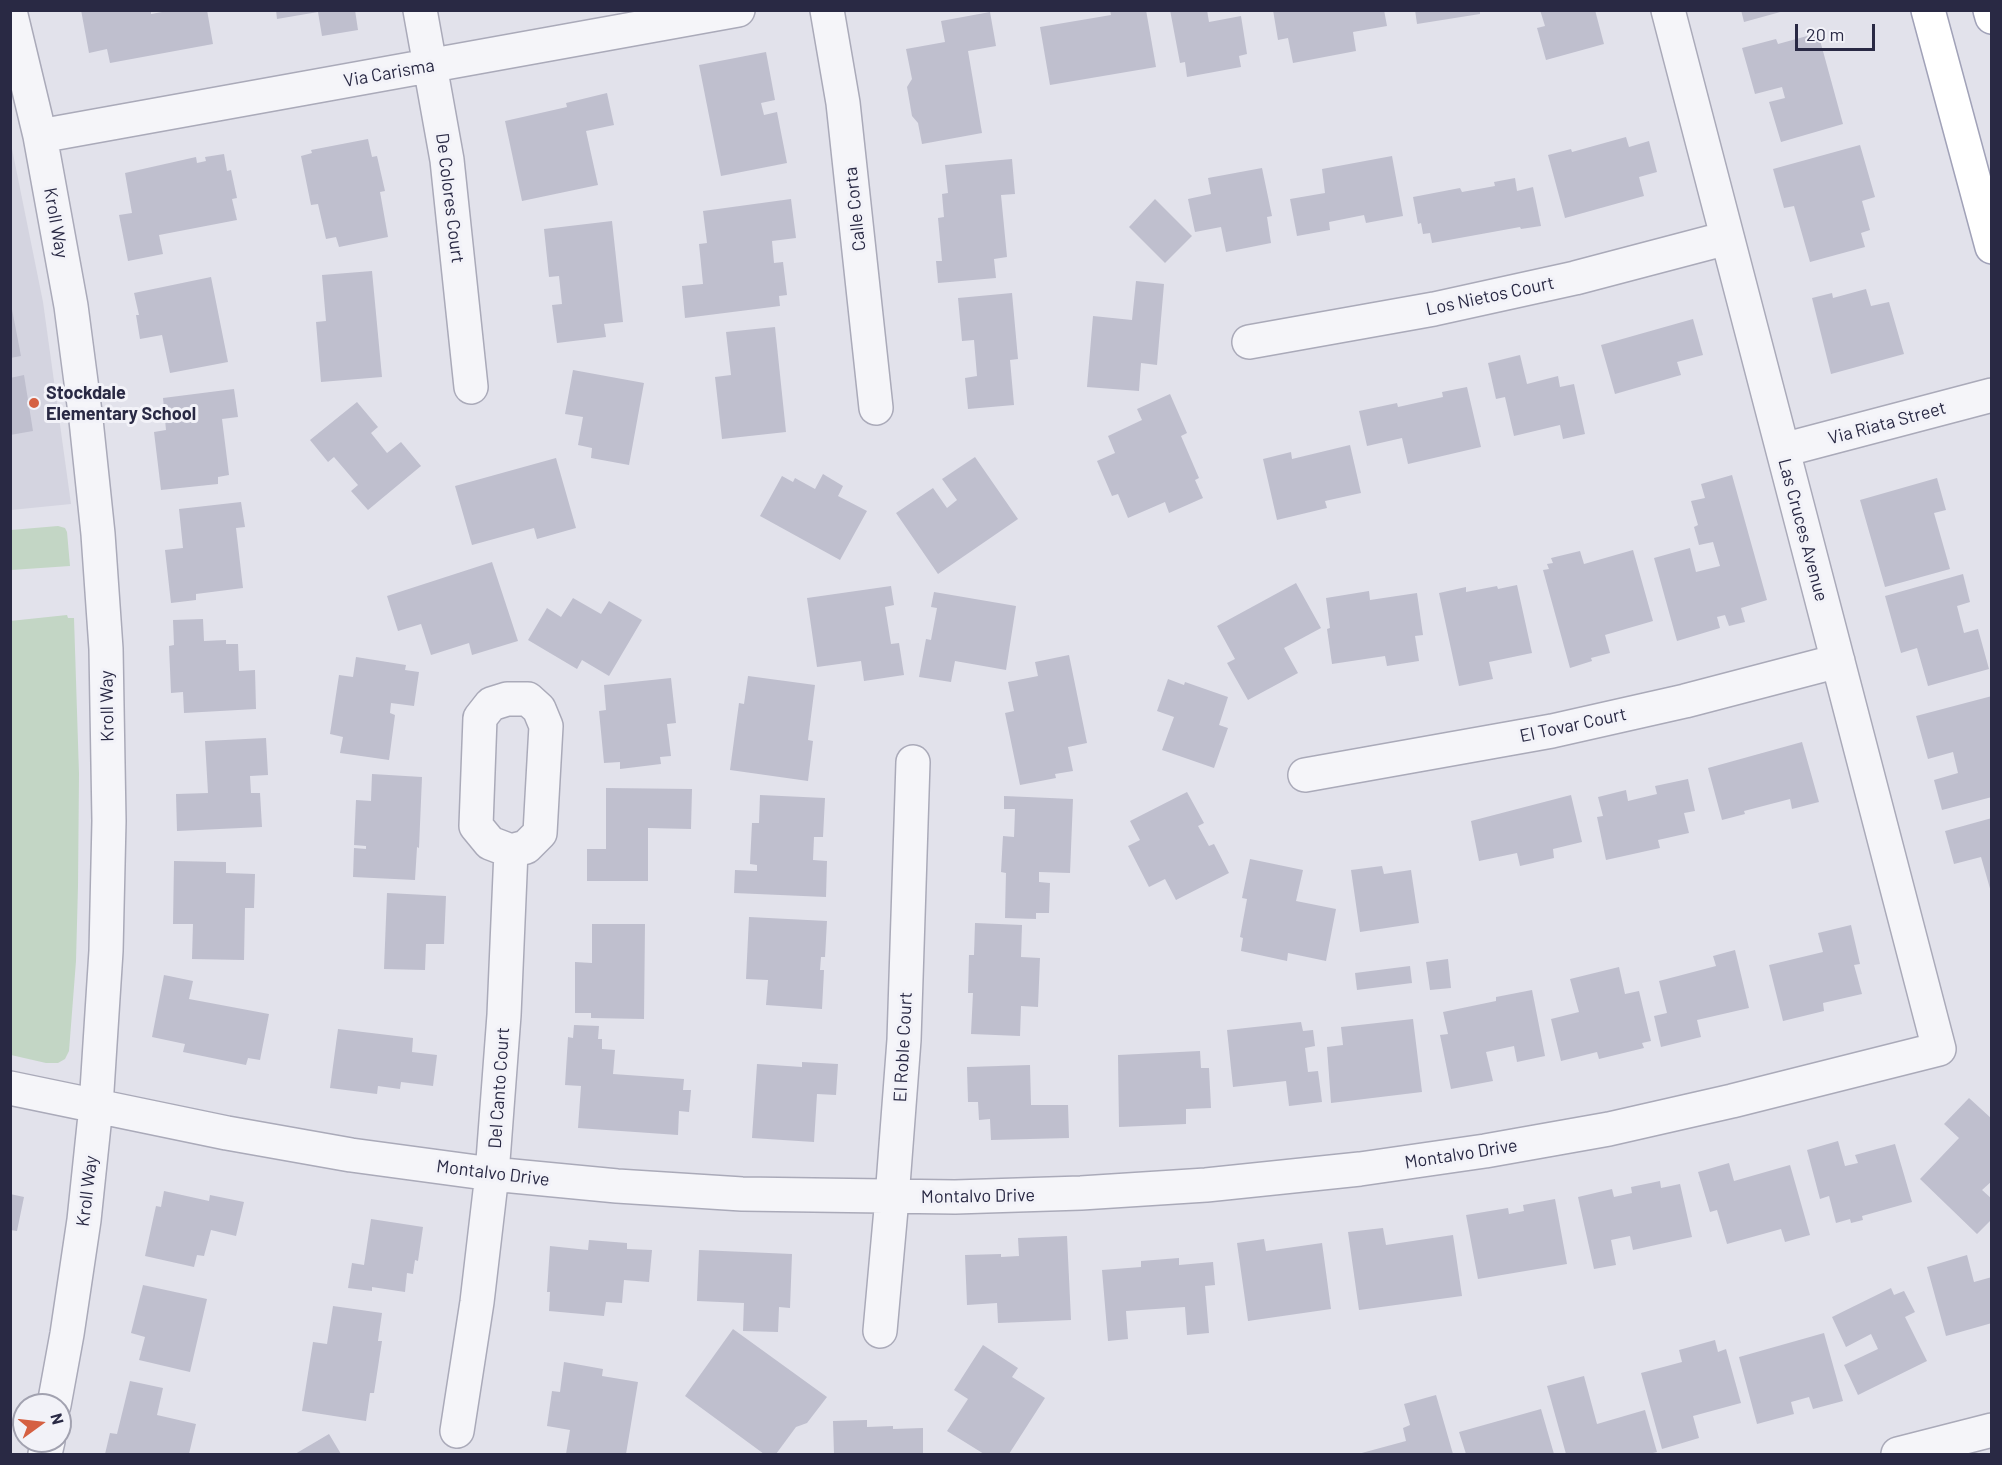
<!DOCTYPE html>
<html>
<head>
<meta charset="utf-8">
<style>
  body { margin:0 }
  #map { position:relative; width:2002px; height:1465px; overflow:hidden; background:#e2e2eb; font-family:Barlow,sans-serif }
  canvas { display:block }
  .frame { position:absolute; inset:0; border:12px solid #292944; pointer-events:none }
  .north { position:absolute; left:12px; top:1393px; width:60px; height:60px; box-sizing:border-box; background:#f2f2f8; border:2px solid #a2a2b0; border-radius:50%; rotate:75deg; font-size:16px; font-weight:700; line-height:24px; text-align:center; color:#292944 }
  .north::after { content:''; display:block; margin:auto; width:21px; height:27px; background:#d56042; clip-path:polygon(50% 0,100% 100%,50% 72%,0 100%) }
  .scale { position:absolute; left:1795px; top:24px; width:80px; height:27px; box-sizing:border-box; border:3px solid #292944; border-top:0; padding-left:8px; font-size:18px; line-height:21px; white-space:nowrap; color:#292944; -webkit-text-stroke:4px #f2f2f8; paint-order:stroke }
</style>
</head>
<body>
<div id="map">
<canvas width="2002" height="1465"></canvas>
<div class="frame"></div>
<div class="north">N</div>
<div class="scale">20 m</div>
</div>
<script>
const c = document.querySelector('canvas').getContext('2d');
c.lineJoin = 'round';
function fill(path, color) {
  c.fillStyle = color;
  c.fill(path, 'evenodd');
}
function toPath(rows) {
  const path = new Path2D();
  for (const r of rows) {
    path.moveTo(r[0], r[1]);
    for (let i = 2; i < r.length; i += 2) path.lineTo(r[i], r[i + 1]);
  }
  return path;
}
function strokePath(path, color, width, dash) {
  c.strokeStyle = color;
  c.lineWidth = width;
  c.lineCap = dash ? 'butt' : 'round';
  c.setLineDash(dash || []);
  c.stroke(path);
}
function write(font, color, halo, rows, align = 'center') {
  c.font = font + ' Barlow,sans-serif';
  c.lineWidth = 6;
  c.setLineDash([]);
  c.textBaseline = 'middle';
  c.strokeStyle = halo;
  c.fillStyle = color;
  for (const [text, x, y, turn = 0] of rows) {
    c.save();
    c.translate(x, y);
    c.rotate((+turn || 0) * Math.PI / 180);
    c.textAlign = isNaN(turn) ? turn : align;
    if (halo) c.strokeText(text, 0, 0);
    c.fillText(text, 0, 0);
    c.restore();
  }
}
fill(toPath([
  [10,139,43,302,71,504,11,510]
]), '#d4d4e0');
fill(toPath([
  [58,526,65,528,67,532,70,566,11,570,11,530],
  [67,615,68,618,74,618,79,774,78,886,76,961,69,1051,65,1059,58,1063,46,1063,11,1055,10,621]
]), '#c3d6c5');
fill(toPath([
  [81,10,151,10,151,14,173,10,207,10,213,44,110,63,107,49,89,53],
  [276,10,355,10,358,30,322,36,318,12,277,19],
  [1110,10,1146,10,1156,67,1050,85,1040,27,1111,15],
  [1170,10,1207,10,1209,22,1241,16,1247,54,1239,56,1241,67,1187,77,1185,62,1180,63],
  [1273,10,1384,10,1387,26,1353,32,1356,51,1293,63,1288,38,1278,40],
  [1415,10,1480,10,1480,14,1417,24],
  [1540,10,1595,10,1604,44,1546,60,1537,28,1545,26],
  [1741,10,1784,10,1784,11,1744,22],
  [990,12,996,46,968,51,982,133,922,144,918,123,912,116,907,87,912,79,906,49,945,42,941,21],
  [1818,33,1843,124,1781,142,1769,102,1785,98,1782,87,1755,94,1742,48,1776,39,1778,44],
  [766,52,775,100,761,103,764,115,777,112,787,163,721,176,699,65],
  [607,93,614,125,586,131,598,185,522,201,505,121,567,107,566,103],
  [1626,137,1629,147,1649,141,1657,172,1639,177,1644,196,1565,218,1548,155,1571,149,1572,152],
  [368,139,372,157,377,156,385,191,380,192,388,237,339,247,336,237,326,239,318,204,311,205,301,156,312,153,311,150],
  [1860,145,1875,197,1862,201,1870,230,1861,233,1865,247,1810,262,1794,206,1784,208,1773,169],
  [224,154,227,171,231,170,237,198,232,199,237,220,159,235,163,254,128,261,119,215,132,213,125,173,196,157,197,163,206,161,205,157],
  [1392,156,1403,216,1366,223,1364,215,1329,222,1330,230,1297,236,1290,199,1325,193,1322,169],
  [1012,159,1015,194,1001,195,1007,257,994,259,996,278,938,283,936,261,942,261,938,218,944,217,942,194,948,193,945,165],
  [1262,168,1272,216,1267,217,1271,243,1226,252,1221,227,1195,232,1188,199,1211,194,1208,178],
  [1515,178,1517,191,1533,187,1541,226,1521,229,1520,227,1432,243,1430,233,1423,234,1421,223,1418,224,1413,197,1460,188,1462,192,1495,186,1494,182],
  [791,199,796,238,772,241,774,263,783,262,787,295,779,296,780,306,685,318,682,286,703,284,699,244,707,243,703,211],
  [1155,199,1192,236,1165,263,1129,227],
  [612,221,623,322,604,324,606,337,557,343,552,305,562,304,559,276,549,277,544,229],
  [372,271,382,377,321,382,316,322,326,321,322,275],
  [211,277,228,362,170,373,162,335,140,339,136,315,139,315,134,293],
  [1136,281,1164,284,1157,365,1141,363,1139,391,1087,387,1093,316,1132,320],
  [1866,289,1871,306,1889,302,1904,354,1831,374,1812,298,1832,293,1833,298],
  [1012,293,1018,359,1010,360,1014,405,968,409,965,378,977,376,974,340,962,341,958,298],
  [10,299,21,356,10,358],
  [1693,319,1703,355,1677,362,1681,375,1615,394,1601,345],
  [775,327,786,432,722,439,715,377,731,375,726,332],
  [1520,355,1527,384,1558,376,1560,387,1574,384,1585,434,1563,439,1560,425,1514,436,1505,397,1496,399,1488,363],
  [573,370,644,383,629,465,591,458,592,448,578,445,583,417,565,414],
  [24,375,33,431,10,435,10,378],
  [1467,387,1481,447,1408,464,1402,438,1367,446,1359,411,1397,403,1398,407,1443,397,1442,392],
  [234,389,238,417,222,419,229,475,218,477,218,484,161,490,154,432,166,430,163,398],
  [1170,394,1187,433,1181,436,1199,478,1195,480,1203,498,1169,513,1165,502,1128,518,1118,494,1112,496,1097,461,1115,453,1108,436,1142,420,1137,409],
  [357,402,378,427,371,433,387,453,401,442,421,466,368,510,351,491,358,485,334,457,328,462,310,440],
  [1350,445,1361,493,1325,501,1327,508,1277,520,1263,459,1291,452,1292,459],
  [975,457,1018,519,938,574,896,513,933,488,947,508,957,500,942,479],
  [556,458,576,528,537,539,534,528,472,545,455,486],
  [823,474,843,486,838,496,867,511,840,560,760,516,782,476,793,482,795,478,815,489],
  [1732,475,1767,600,1741,608,1745,622,1729,626,1725,615,1717,617,1720,628,1677,641,1654,558,1690,548,1696,572,1720,566,1713,542,1699,545,1694,527,1698,525,1691,501,1705,498,1701,484],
  [1937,478,1946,510,1934,513,1950,569,1885,587,1860,500],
  [241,502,245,527,236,528,243,588,196,594,196,600,171,603,165,550,183,548,179,509],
  [1633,550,1653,621,1605,635,1610,653,1591,658,1592,661,1570,668,1543,570,1549,569,1547,564,1553,563,1551,558,1580,551,1584,564],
  [492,562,518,641,472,655,469,643,431,655,421,624,398,631,387,596],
  [1963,574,1970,602,1957,606,1964,633,1978,629,1989,669,1928,686,1917,648,1901,653,1885,596],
  [1296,583,1321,628,1284,648,1298,673,1248,700,1227,663,1235,659,1217,626],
  [1517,585,1532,653,1489,662,1493,679,1459,686,1439,593,1466,587,1466,592,1497,586,1498,589],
  [891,586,894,605,885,607,891,644,899,643,904,675,864,681,861,661,817,667,807,598],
  [1369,591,1370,600,1417,593,1423,635,1415,636,1419,661,1387,666,1385,656,1332,664,1327,629,1330,628,1326,598],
  [934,592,1016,606,1006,670,955,661,951,682,919,677,926,639,931,640,937,608,931,607],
  [573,598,601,614,609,601,642,620,609,676,582,660,577,669,528,640,547,608,561,617],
  [203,619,204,641,226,640,226,644,238,644,239,671,255,670,256,709,184,713,183,692,171,693,169,646,174,645,173,620],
  [1069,655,1087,743,1068,747,1073,771,1055,774,1056,778,1020,785,1005,713,1014,711,1008,682,1038,676,1035,662],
  [356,657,406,665,405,670,419,672,414,706,391,703,390,713,395,715,389,760,340,753,343,737,330,734,339,675,353,677],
  [748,676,815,685,808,740,813,741,808,781,730,770,739,703,744,704],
  [671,678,676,723,667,724,671,756,660,757,661,764,620,769,620,762,604,763,599,711,606,710,604,685],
  [1168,679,1184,685,1185,682,1228,697,1219,725,1228,728,1214,768,1162,750,1174,717,1157,711],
  [1992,696,1992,797,1942,810,1934,780,1958,773,1953,752,1928,759,1916,716],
  [266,738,268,775,250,776,251,793,260,793,262,827,177,831,176,794,208,793,205,741],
  [1802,742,1819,802,1792,809,1790,799,1744,811,1745,814,1722,820,1708,768],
  [372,774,422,777,419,848,417,847,415,880,353,877,354,848,366,849,366,846,354,845,356,800,371,801],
  [1688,779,1695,811,1684,813,1689,833,1658,840,1660,848,1606,860,1597,817,1603,816,1598,797,1626,790,1628,801,1657,794,1655,786],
  [606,788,692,789,691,829,648,828,648,881,587,881,587,849,606,849],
  [1187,792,1204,823,1198,826,1209,846,1214,844,1229,873,1176,900,1165,879,1149,887,1128,846,1140,840,1130,821],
  [760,795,825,798,823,837,814,837,813,860,827,861,826,897,734,893,735,870,757,871,757,865,750,864,752,823,759,823],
  [1571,795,1582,842,1553,849,1554,858,1520,866,1517,853,1479,861,1471,821],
  [1004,796,1073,799,1070,873,1039,872,1039,882,1050,883,1049,913,1036,913,1036,919,1005,918,1006,873,1001,872,1003,836,1014,837,1015,809,1004,809],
  [1992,818,1992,892,1991,892,1981,857,1954,864,1945,831],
  [1250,859,1303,870,1296,901,1336,909,1326,961,1288,953,1287,961,1241,951,1243,938,1240,937,1247,899,1242,898],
  [174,861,226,862,226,873,255,874,254,908,245,908,244,960,192,959,193,924,173,924],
  [1382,866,1384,874,1411,870,1419,923,1360,932,1351,870],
  [387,893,446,896,444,944,426,944,425,970,384,969],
  [749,917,827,921,825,957,821,957,820,970,824,970,822,1009,766,1005,768,980,746,979],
  [975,923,1022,925,1021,957,1040,958,1038,1007,1021,1006,1020,1036,971,1034,973,993,968,993,969,955,974,955],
  [592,924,645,924,644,1019,591,1018,591,1013,575,1013,575,962,592,963],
  [1851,925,1860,964,1854,965,1862,994,1823,1003,1824,1011,1783,1021,1769,965,1823,952,1818,933],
  [1735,950,1749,1008,1697,1020,1701,1037,1661,1047,1654,1016,1667,1013,1659,981,1716,966,1713,956],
  [1448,959,1451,988,1430,990,1426,962],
  [1410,966,1412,983,1357,990,1355,973],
  [1619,967,1625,994,1639,991,1651,1041,1642,1043,1644,1048,1599,1059,1597,1052,1561,1061,1551,1019,1579,1012,1570,979],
  [164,975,193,981,189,999,269,1014,260,1060,248,1058,246,1065,183,1052,185,1044,152,1037],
  [1532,990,1545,1056,1517,1062,1514,1046,1486,1052,1493,1081,1451,1089,1440,1035,1448,1034,1443,1012,1496,1001,1496,997],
  [1413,1019,1422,1092,1331,1103,1327,1047,1343,1045,1341,1027],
  [1301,1022,1303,1031,1313,1030,1315,1046,1305,1048,1308,1072,1318,1071,1322,1102,1289,1106,1286,1081,1233,1087,1227,1030],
  [574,1025,599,1026,598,1039,602,1039,602,1049,615,1050,613,1074,684,1079,683,1090,691,1090,689,1112,679,1111,678,1135,578,1128,581,1086,565,1085,568,1037,573,1038],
  [338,1029,413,1038,412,1052,437,1055,433,1086,401,1082,400,1089,378,1086,377,1094,330,1088],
  [1200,1051,1201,1068,1209,1068,1211,1108,1186,1109,1186,1124,1119,1127,1118,1055],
  [802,1062,838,1064,836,1095,817,1094,814,1142,752,1138,757,1064,802,1067],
  [1030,1065,1031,1105,1068,1105,1069,1138,991,1140,990,1119,979,1120,978,1102,968,1102,967,1067],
  [1969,1098,1992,1119,1992,1181,1982,1190,1992,1199,1992,1219,1977,1234,1920,1179,1959,1138,1944,1124],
  [1838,1141,1845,1166,1858,1163,1855,1155,1895,1144,1912,1202,1862,1216,1863,1220,1851,1223,1850,1219,1836,1223,1829,1196,1820,1199,1807,1150],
  [1729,1163,1734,1181,1790,1165,1810,1235,1785,1242,1781,1229,1727,1244,1717,1210,1710,1212,1698,1172],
  [1660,1181,1661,1188,1680,1184,1692,1237,1633,1250,1630,1236,1611,1240,1616,1265,1594,1269,1578,1197,1612,1189,1614,1197,1632,1193,1631,1187],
  [164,1191,209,1201,210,1195,244,1202,236,1236,211,1230,204,1256,197,1255,194,1267,145,1256,156,1206,161,1207],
  [10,1194,24,1197,17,1231,10,1230],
  [1555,1199,1567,1264,1478,1279,1466,1215,1508,1208,1509,1214,1524,1211,1523,1205],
  [371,1219,423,1227,418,1261,415,1260,413,1274,407,1273,405,1292,372,1287,372,1291,348,1288,352,1263,364,1265],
  [1383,1228,1386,1245,1453,1235,1462,1296,1359,1310,1348,1232],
  [1067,1236,1071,1320,998,1323,997,1303,967,1305,965,1255,1001,1254,1001,1257,1019,1256,1018,1238],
  [1264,1239,1266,1251,1322,1243,1331,1309,1248,1321,1237,1243],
  [589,1240,627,1243,627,1249,652,1250,649,1282,624,1280,622,1303,606,1302,604,1316,549,1311,550,1292,547,1292,550,1246,588,1250],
  [699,1250,792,1254,790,1308,779,1307,778,1332,743,1331,744,1303,697,1301],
  [1967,1255,1974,1282,1992,1277,1992,1323,1946,1336,1927,1267],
  [1179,1258,1179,1265,1213,1262,1215,1285,1205,1286,1209,1333,1187,1335,1185,1307,1126,1311,1128,1339,1108,1341,1102,1270,1141,1267,1141,1261],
  [143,1285,207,1299,190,1372,139,1360,145,1337,131,1333],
  [1891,1288,1894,1295,1904,1291,1915,1312,1905,1317,1927,1361,1858,1395,1844,1365,1878,1349,1871,1334,1846,1347,1832,1317],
  [333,1306,382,1313,378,1341,382,1341,374,1393,370,1393,366,1421,302,1411,313,1342,327,1344],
  [733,1329,827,1397,807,1423,796,1427,776,1454,764,1454,685,1396],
  [1824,1333,1843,1401,1813,1409,1809,1397,1791,1402,1794,1414,1757,1424,1739,1357],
  [1715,1340,1718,1352,1726,1349,1741,1403,1693,1416,1699,1438,1662,1449,1641,1373,1682,1362,1679,1350],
  [983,1345,1018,1368,1012,1377,1045,1398,1009,1454,984,1454,947,1431,968,1399,954,1390],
  [564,1362,603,1369,602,1376,638,1382,626,1454,566,1454,570,1430,547,1426,552,1391,560,1392],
  [1584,1376,1597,1424,1645,1410,1657,1452,1649,1454,1566,1454,1547,1386],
  [130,1381,163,1388,157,1415,196,1424,189,1454,105,1454,110,1433,117,1434],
  [1436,1395,1453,1454,1358,1454,1406,1441,1403,1428,1410,1425,1404,1404],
  [1541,1409,1554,1454,1466,1454,1459,1432],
  [867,1420,867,1427,893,1426,893,1429,923,1428,923,1454,834,1454,833,1421],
  [329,1434,341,1454,295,1454]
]), '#bfbfce');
const minor = toPath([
  [420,10,447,160,471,387],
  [827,10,843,103,876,408],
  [10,11,40,136,71,306,86,420,98,534,106,649,109,821,106,951,96,1106,84,1220,67,1334,54,1405],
  [40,136,738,10],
  [1249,342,1434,309,1575,278,1727,238],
  [1783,450,1992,395],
  [1305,775,1552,731,1685,701,1838,661],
  [10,1088,227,1133,351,1155,492,1174,617,1186,742,1194,955,1197,1081,1193,1206,1185,1360,1169,1485,1151,1609,1129,1732,1101,1939,1049,1668,10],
  [880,1331,892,1198,904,1040,913,762],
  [457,1431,477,1302,492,1174,504,1015,511,851,526,847,540,833,546,726,539,709,528,699,507,699,491,704,480,718,476,826,490,843,511,851],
  [45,1454,48,1441],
  [1898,1454,1992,1430]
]);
const major = toPath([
  [1928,10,1992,247],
  [1990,10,1992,17]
]);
strokePath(minor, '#aaaab9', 36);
strokePath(major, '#a1a2b8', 36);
strokePath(minor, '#f5f5f9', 33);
strokePath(major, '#fff', 33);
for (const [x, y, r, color] of [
  [34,403,6,"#d56042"]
]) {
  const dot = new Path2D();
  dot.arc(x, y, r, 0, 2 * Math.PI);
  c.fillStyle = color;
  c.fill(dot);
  strokePath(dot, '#f2f2f8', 2);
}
write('18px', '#292944', '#f2f2f8', [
  ["Via Carisma",389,73,-10],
  ["De Colores Court",450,198,83],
  ["Calle Corta",855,209,-96],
  ["Kroll Way",56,223,80],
  ["Los Nietos Court",1490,296,-12],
  ["Via Riata Street",1887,423,-15],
  ["Las Cruces Avenue",1803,530,75],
  ["Kroll Way",107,706,-91],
  ["El Tovar Court",1573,725,-12],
  ["El Roble Court",903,1047,-87],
  ["Del Canto Court",499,1088,-86],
  ["Montalvo Drive",1461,1154,-9],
  ["Montalvo Drive",493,1173,7],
  ["Kroll Way",87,1191,-83],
  ["Montalvo Drive",978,1196,-1]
]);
write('bold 18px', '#292944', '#f2f2f8', [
  ["Stockdale",46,393],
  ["Elementary School",46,414]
], 'left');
</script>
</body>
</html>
